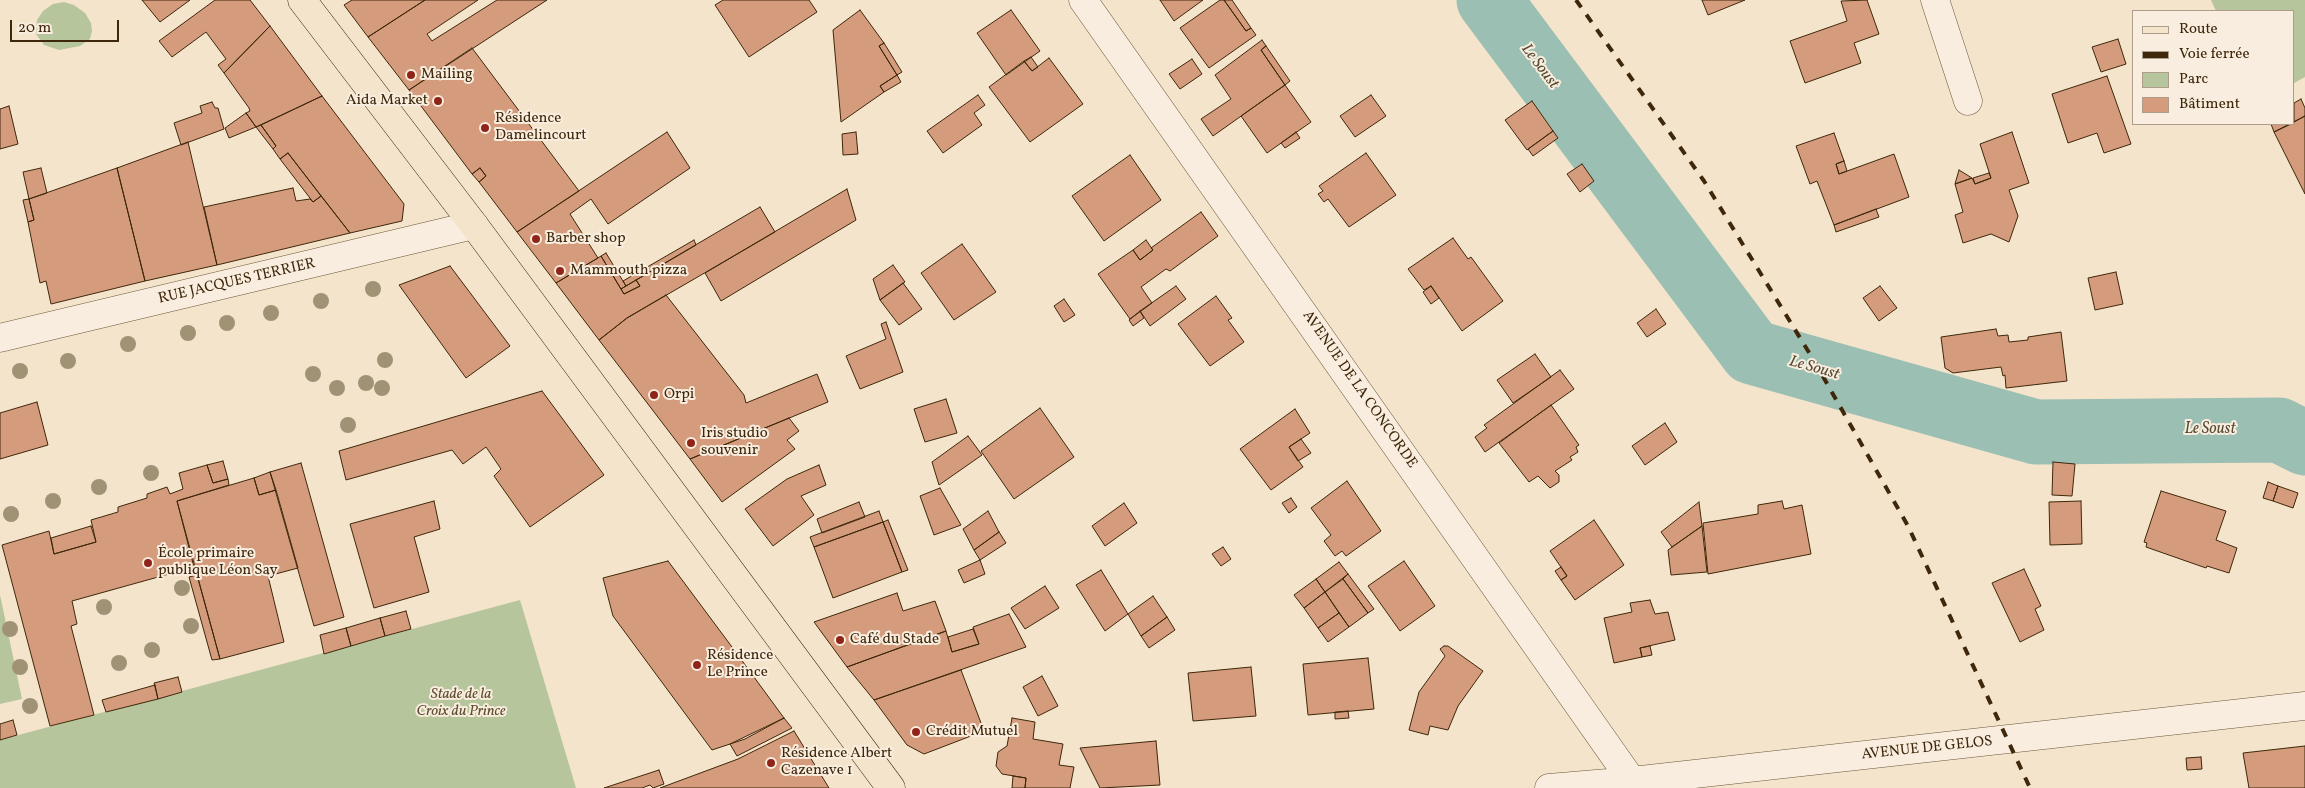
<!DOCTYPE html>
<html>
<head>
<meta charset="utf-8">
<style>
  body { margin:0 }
  #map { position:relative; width:2305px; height:788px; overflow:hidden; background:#f4e4cc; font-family:Vollkorn,serif }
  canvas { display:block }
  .legend { position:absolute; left:2132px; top:10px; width:162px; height:115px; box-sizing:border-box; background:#f8edde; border:1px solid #ae9e89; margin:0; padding:6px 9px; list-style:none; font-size:15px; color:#3e270a }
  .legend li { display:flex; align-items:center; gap:10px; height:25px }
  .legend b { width:25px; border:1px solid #ae9e89 }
  .scale { position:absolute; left:10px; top:20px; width:109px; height:22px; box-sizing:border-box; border:2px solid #3e270a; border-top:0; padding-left:6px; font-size:15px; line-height:18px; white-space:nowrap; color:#3e270a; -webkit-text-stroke:4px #f8edde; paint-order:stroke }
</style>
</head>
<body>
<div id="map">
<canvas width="2305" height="788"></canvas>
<ul class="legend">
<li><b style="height:6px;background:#f4e4cc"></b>Route</li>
<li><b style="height:6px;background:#3e270a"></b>Voie ferrée</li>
<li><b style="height:14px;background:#b6c59c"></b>Parc</li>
<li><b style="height:14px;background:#d49b7c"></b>Bâtiment</li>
</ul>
<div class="scale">20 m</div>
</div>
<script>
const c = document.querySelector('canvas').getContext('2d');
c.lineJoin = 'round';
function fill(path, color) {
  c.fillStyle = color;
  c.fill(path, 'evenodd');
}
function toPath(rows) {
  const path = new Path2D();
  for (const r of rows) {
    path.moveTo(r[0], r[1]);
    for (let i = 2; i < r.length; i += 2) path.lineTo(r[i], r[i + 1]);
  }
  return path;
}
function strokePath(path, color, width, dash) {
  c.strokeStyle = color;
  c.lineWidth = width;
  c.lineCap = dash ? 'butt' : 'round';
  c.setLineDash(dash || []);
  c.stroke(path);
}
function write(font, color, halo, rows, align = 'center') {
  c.font = font + ' Vollkorn,serif';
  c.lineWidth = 4;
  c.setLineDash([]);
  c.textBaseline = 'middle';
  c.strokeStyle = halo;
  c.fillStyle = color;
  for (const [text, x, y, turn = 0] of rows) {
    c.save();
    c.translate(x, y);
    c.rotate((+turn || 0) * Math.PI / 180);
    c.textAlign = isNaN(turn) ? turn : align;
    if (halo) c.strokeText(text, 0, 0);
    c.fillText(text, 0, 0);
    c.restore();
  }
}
fill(toPath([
  [2211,0,2305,0,2305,77,2294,83,2294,11,2216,11],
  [64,2,74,5,85,13,91,23,92,31,90,39,80,46,59,50,44,45,36,34,37,20,43,11,53,4],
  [0,595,22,699,0,704],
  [520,600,576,788,0,788,0,740]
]), '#b6c59c');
strokePath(toPath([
  [1489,0,1752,352,2036,432,2279,430,2305,443]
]), '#9cbfb3', 65);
const building = toPath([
  [142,0,190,0,160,22,142,0],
  [215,0,250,0,270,26,224,73,218,65,226,59,206,32,172,57,159,41,215,0],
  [352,0,425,0,368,37,344,5,352,0],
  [425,0,478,0,427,34,432,41,497,0,547,0,409,90,368,37,425,0],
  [723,0,809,0,817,12,749,57,715,5,723,0],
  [1160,0,1203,0,1174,21,1160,0],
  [1220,0,1224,0,1246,31,1251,28,1256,35,1209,68,1180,28,1220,0],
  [1224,0,1232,0,1251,28,1246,31,1224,0],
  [1702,0,1745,0,1708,15,1702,0],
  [1867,0,1879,34,1854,43,1861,63,1805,83,1790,41,1847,21,1841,1,1867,0],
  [860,10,884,43,879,46,897,75,880,86,884,92,841,122,833,30,860,10],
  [1011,10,1040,51,1006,75,977,33,1011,10],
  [270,26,322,96,256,127,246,113,250,111,249,108,224,73,270,26],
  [2118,39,2126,64,2101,72,2092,47,2118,39],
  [1262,40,1266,46,1261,50,1285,85,1213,136,1201,119,1231,99,1215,75,1262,40],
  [884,43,902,72,897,75,879,46,884,43],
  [1266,46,1290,81,1285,85,1261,50,1266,46],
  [472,48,579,191,517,232,479,182,486,176,480,168,472,174,409,90,472,48],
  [1031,57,1038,67,1032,71,1024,61,1031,57],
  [1049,58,1083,104,1030,142,989,87,1024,61,1032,71,1049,58],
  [1192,59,1202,74,1180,89,1169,74,1192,59],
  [897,75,901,82,884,92,880,86,897,75],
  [2107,76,2131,144,2104,153,2097,133,2068,143,2052,94,2107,76],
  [1285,85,1311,122,1267,153,1241,116,1285,85],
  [978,95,985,105,974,113,982,125,943,153,927,131,978,95],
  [1371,95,1386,116,1355,137,1340,116,1371,95],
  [322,96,404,204,402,221,350,233,288,153,280,159,273,149,276,146,261,125,322,96],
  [2301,99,2305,108,2305,116,2294,122,2294,103,2301,99],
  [1532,101,1553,131,1527,150,1505,120,1532,101],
  [212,102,215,108,218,108,224,129,181,145,174,123,202,113,200,106,212,102],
  [9,106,18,144,0,149,0,109,9,106],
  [246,113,256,127,229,138,225,128,246,113],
  [2305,116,2305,194,2274,132,2305,116],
  [2271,124,2291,124,2274,132,2271,124],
  [261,125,276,146,273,149,256,127,261,125],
  [1553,131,1558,138,1533,156,1528,149,1553,131],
  [667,132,690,168,608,224,591,199,570,214,598,258,556,283,517,232,667,132],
  [856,132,858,154,843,155,842,134,856,132],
  [1296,132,1300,138,1285,148,1281,143,1296,132],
  [2012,132,2029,183,2009,190,2018,216,2009,242,1991,234,1963,243,1955,215,1963,212,1955,184,1972,178,1975,184,1991,178,1980,144,2012,132],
  [1834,133,1844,161,1836,164,1839,174,1894,154,1909,197,1834,225,1817,181,1810,184,1796,146,1834,133],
  [188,142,217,265,145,281,117,168,188,142],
  [288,153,321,196,313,202,280,159,288,153],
  [1366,153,1396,195,1349,227,1328,199,1324,202,1318,194,1323,191,1319,186,1366,153],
  [1130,155,1161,200,1104,241,1072,196,1130,155],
  [1844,161,1847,171,1839,174,1836,164,1844,161],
  [1582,164,1594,181,1580,192,1567,174,1582,164],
  [41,168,47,193,29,199,23,172,41,168],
  [117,168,145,281,51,304,46,281,40,283,28,222,34,220,29,199,117,168],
  [480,168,486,176,479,182,472,174,480,168],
  [1959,170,1972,178,1955,184,1959,170],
  [1989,173,1991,178,1975,184,1973,178,1989,173],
  [293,188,296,201,310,199,313,202,321,196,350,233,217,265,204,207,293,188],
  [847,189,856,220,721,301,705,273,847,189],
  [29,199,34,220,28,222,23,200,29,199],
  [760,207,775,232,627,318,599,340,556,283,601,256,624,294,640,286,636,280,760,207],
  [1876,209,1879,217,1836,232,1834,225,1876,209],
  [1201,212,1218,236,1170,271,1166,269,1141,287,1152,303,1130,319,1098,274,1133,250,1140,260,1153,250,1151,248,1201,212],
  [1453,238,1468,259,1471,257,1503,301,1462,331,1431,286,1424,290,1408,269,1453,238],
  [694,240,696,245,626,286,623,281,694,240],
  [1146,240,1153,250,1140,260,1133,250,1146,240],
  [962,244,996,292,954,320,921,273,962,244],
  [606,253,626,286,621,289,601,256,606,253],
  [893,265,905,282,880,300,873,279,893,265],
  [450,266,510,346,466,378,399,285,450,266],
  [2116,272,2123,304,2095,310,2088,278,2116,272],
  [636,280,640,286,624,294,621,289,636,280],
  [903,283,922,309,899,325,880,300,903,283],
  [1176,286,1186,299,1150,326,1140,311,1176,286],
  [1431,286,1439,298,1431,304,1423,292,1431,286],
  [1880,286,1897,308,1879,321,1863,298,1880,286],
  [666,295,744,395,746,403,817,374,828,402,690,459,599,340,627,318,666,295],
  [1216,296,1232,318,1228,320,1244,342,1210,366,1178,324,1216,296],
  [1064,299,1075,315,1064,322,1054,306,1064,299],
  [1656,309,1666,324,1647,337,1637,323,1656,309],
  [1140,311,1144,318,1133,326,1129,320,1140,311],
  [886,322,903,372,860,389,846,356,886,339,881,324,886,322],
  [1996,329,1998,336,2008,335,2009,342,2028,340,2028,337,2061,332,2067,381,2006,388,2005,375,2003,376,2001,367,1953,373,1945,368,1941,337,1996,329],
  [1535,354,1551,377,1513,403,1497,380,1535,354],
  [1560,370,1574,389,1485,452,1475,437,1487,428,1484,425,1560,370],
  [542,391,604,475,530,527,494,476,501,469,486,447,463,464,452,450,346,480,339,451,542,391],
  [946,399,957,433,925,442,914,409,946,399],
  [37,402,48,445,0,459,0,413,37,402],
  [1551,405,1579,445,1576,447,1578,452,1570,457,1572,460,1555,471,1559,475,1559,482,1550,488,1538,476,1529,482,1499,443,1551,405],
  [1040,408,1074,457,1014,499,981,451,1040,408],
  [1295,409,1310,433,1289,447,1303,467,1271,490,1240,449,1295,409],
  [789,418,799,431,787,440,795,449,722,502,690,459,789,418],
  [1665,423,1677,442,1645,465,1632,446,1665,423],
  [968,436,982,455,939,485,932,462,968,436],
  [1301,439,1311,453,1298,461,1289,447,1301,439],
  [223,461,228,479,213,483,207,465,223,461],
  [2053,462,2075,464,2072,496,2052,495,2053,462],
  [301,463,344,617,314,626,270,472,301,463],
  [207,465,213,483,228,479,229,485,177,501,194,567,72,601,77,624,71,626,94,715,50,726,2,545,49,531,54,554,96,542,91,520,118,512,118,507,147,498,147,494,167,487,170,494,183,489,179,473,207,465],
  [819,465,826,485,801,496,814,515,773,546,745,509,787,479,819,465],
  [270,472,276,490,259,495,254,478,270,472],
  [254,478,259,495,276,490,298,568,268,576,284,642,220,659,177,501,254,478],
  [1347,481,1381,531,1346,556,1342,551,1335,556,1324,541,1331,535,1311,508,1347,481],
  [2268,482,2278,486,2273,501,2263,498,2268,482],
  [2278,486,2298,493,2293,508,2273,501,2278,486],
  [940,488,961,525,934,535,920,496,940,488],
  [2161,491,2226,511,2216,540,2237,548,2229,573,2207,566,2206,568,2146,547,2147,543,2144,542,2161,491],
  [1291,498,1297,507,1289,513,1282,503,1291,498],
  [434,501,440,529,414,537,429,592,374,608,350,524,434,501],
  [1782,501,1784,509,1802,505,1811,554,1708,574,1703,523,1758,514,1758,505,1782,501],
  [2081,501,2082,544,2050,545,2049,502,2081,501],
  [859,502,865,517,822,533,817,519,859,502],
  [1699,502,1702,526,1672,547,1661,532,1699,502],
  [1124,503,1137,523,1105,546,1092,526,1124,503],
  [879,511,883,522,814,547,810,537,879,511],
  [988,511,999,532,974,550,963,529,988,511],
  [888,520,908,570,902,572,883,522,888,520],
  [1594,520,1624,565,1575,600,1561,580,1567,576,1550,551,1594,520],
  [883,522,902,572,833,598,814,547,883,522],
  [91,526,96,542,54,554,51,538,91,526],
  [1702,526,1707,572,1671,575,1668,550,1702,526],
  [999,532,1006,543,980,560,974,550,999,532],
  [1223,547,1231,559,1221,566,1212,554,1223,547],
  [980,560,985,574,964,583,958,570,980,560],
  [668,561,732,647,784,718,745,739,712,750,613,616,603,578,668,561],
  [1404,561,1435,606,1400,631,1368,586,1404,561],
  [1339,562,1348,574,1325,592,1316,579,1339,562],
  [1561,567,1567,576,1561,580,1555,571,1561,567],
  [2024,569,2041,606,2035,609,2044,630,2020,642,1992,583,2024,569],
  [1101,570,1128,614,1105,631,1076,585,1101,570],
  [1348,574,1374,609,1368,613,1343,579,1348,574],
  [197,575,220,659,212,660,189,577,197,575],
  [1316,579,1325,592,1304,608,1294,595,1316,579],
  [1343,579,1368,613,1349,627,1325,592,1343,579],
  [1045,586,1059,608,1025,629,1011,608,1045,586],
  [1325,592,1339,613,1318,628,1304,608,1325,592],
  [897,593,903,611,935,601,946,631,847,667,814,622,897,593],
  [1153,596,1167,617,1141,636,1128,614,1153,596],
  [1650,600,1655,614,1668,612,1675,640,1640,648,1642,657,1614,663,1604,618,1632,612,1630,603,1650,600],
  [406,611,411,629,385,636,380,618,406,611],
  [1339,613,1349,627,1328,642,1318,628,1339,613],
  [1009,614,1026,647,874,700,847,667,946,631,952,652,979,644,973,627,1009,614],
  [1167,617,1175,630,1149,648,1141,636,1167,617],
  [380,618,385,636,351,646,346,628,380,618],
  [346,628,351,646,324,654,320,635,346,628],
  [973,629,979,644,952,652,948,637,973,629],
  [1444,646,1448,646,1483,671,1458,706,1448,730,1430,726,1428,735,1409,730,1419,692,1445,656,1440,649,1444,646],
  [1650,646,1652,655,1642,657,1640,648,1650,646],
  [1368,658,1374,709,1308,715,1303,664,1368,658],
  [1251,667,1256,716,1193,721,1188,673,1251,667],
  [961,670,984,731,924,754,907,745,874,700,961,670],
  [1042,676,1058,706,1038,716,1023,687,1042,676],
  [178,677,182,692,158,699,154,683,178,677],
  [155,685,158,699,106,712,102,700,155,685],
  [1348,711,1349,718,1335,719,1335,712,1348,711],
  [784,718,792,728,737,756,730,744,784,718],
  [1012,718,1035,722,1033,739,1063,744,1059,765,1074,767,1070,788,1025,788,1026,778,1002,774,996,766,998,752,1007,746,1012,718],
  [13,720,17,735,0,740,0,724,13,720],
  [794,731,829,788,660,788,738,759,794,731],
  [1156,741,1160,785,1100,788,1080,748,1156,741],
  [2305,746,2305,788,2249,788,2243,753,2305,746],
  [2201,757,2202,769,2187,770,2186,758,2201,757],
  [659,770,664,784,653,788,650,785,642,788,604,788,659,770],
  [1013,776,1026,778,1025,788,1012,788,1013,776]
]);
fill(building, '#d49b7c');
strokePath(building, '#3e270a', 1);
const minor = toPath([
  [1083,0,1632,781],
  [1935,0,1968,101],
  [0,338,474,225],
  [1549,788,1632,781,2305,706]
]);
const major = toPath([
  [302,0,474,225,891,788]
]);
strokePath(minor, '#6c563a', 29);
strokePath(major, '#3e270a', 29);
strokePath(minor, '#f8edde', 28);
strokePath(major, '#f4e4cc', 28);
strokePath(toPath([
  [1576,0,1704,181,1813,359,1908,526,2030,788]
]), '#3e270a', 4, [9, 9]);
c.fillStyle = '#a09275';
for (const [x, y] of [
  [373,289],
  [321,301],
  [271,313],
  [227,323],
  [188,333],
  [128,344],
  [385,360],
  [68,361],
  [20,371],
  [313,374],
  [366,383],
  [337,388],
  [382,388],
  [348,425],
  [151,473],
  [99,487],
  [53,501],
  [11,514],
  [182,588],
  [104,607],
  [191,626],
  [10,629],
  [152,650],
  [119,663],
  [20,667],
  [30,706]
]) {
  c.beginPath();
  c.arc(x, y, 8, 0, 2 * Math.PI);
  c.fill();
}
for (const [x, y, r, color] of [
  [411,75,5,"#8f2418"],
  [438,101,5,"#8f2418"],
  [485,128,5,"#8f2418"],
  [536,239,5,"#8f2418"],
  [560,271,5,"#8f2418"],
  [654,395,5,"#8f2418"],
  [691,443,5,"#8f2418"],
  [148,563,5,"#8f2418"],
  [840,640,5,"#8f2418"],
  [697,665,5,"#8f2418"],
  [916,732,5,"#8f2418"],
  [771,763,5,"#8f2418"]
]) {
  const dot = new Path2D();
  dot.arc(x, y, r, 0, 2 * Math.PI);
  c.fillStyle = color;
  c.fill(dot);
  strokePath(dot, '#f8edde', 2);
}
write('15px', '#3e270a', '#f8edde', [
  ["Mailing",421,75],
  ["Aida Market",428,101,"right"],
  ["Résidence",495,119],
  ["Damelincourt",495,136],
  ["Barber shop",546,239],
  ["Mammouth pizza",570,271],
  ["Orpi",664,395],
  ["Iris studio",701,434],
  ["souvenir",701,451],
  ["École primaire",158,554],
  ["publique Léon Say",158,571],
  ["Café du Stade",850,640],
  ["Résidence",707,656],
  ["Le Prince",707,673],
  ["Crédit Mutuel",926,732],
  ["Résidence Albert",781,754],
  ["Cazenave 1",781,771]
], 'left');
write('15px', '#3e270a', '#f8edde', [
  ["RUE JACQUES TERRIER",237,282,-13],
  ["AVENUE DE LA CONCORDE",1359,390,55],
  ["AVENUE DE GELOS",1927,749,-6]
]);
write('italic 15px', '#5c4e2e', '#f8edde', [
  ["Stade de la",461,695],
  ["Croix du Prince",461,712]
]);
write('italic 16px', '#564d34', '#f8edde', [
  ["Le Soust",1539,67,53],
  ["Le Soust",1814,369,16],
  ["Le Soust",2210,430]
]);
</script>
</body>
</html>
